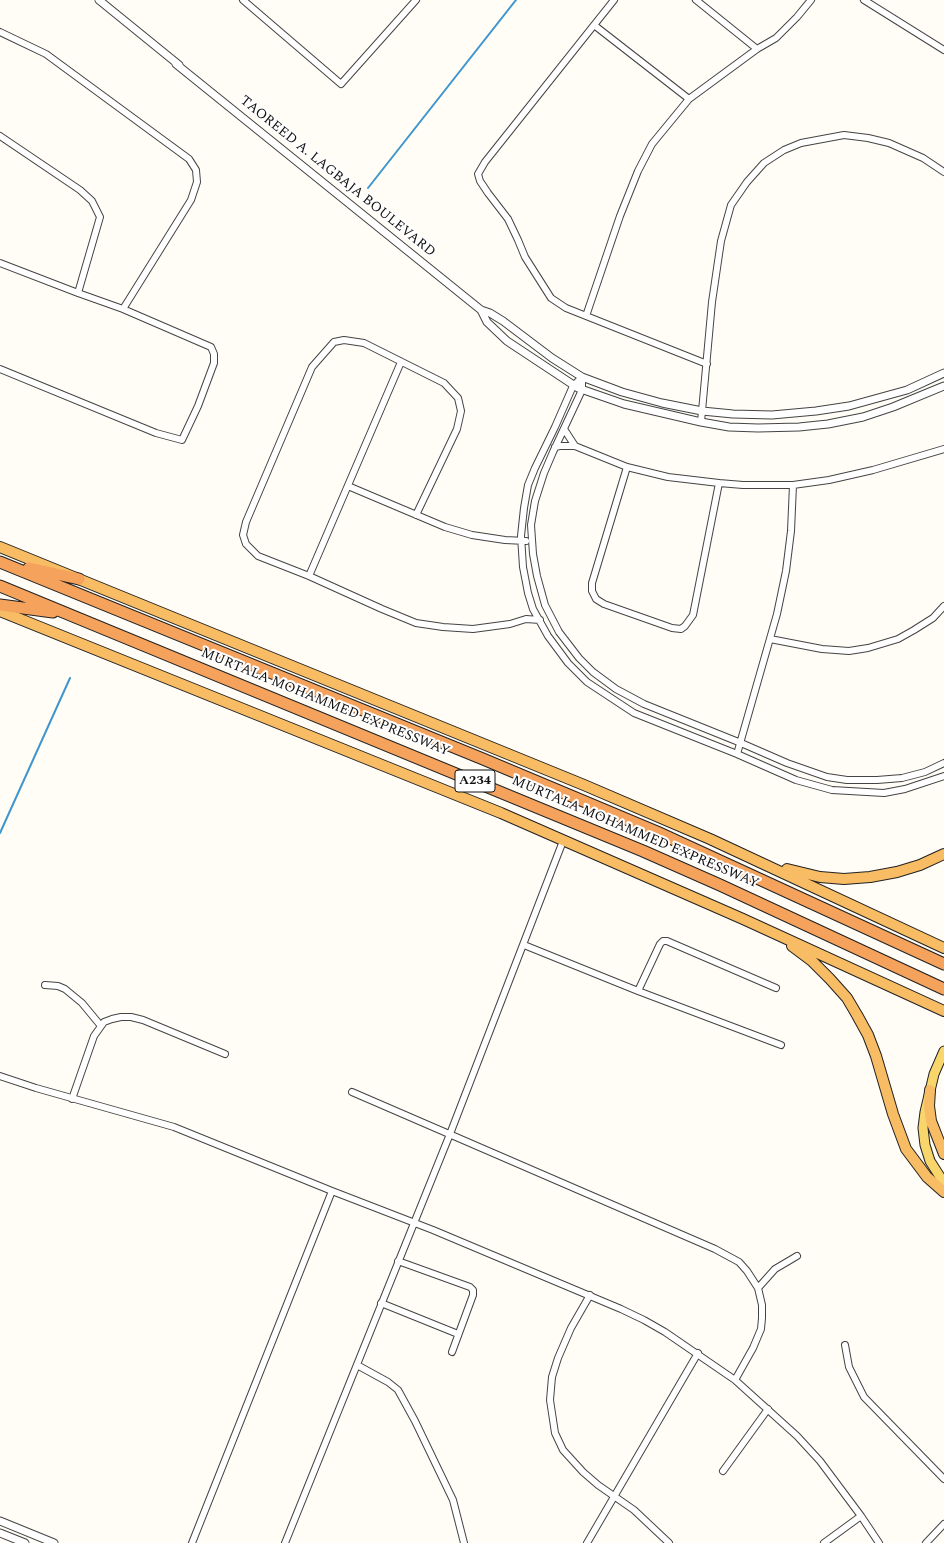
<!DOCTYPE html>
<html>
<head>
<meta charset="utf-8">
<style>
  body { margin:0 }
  canvas { display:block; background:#fffdf5 }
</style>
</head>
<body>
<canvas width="944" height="1543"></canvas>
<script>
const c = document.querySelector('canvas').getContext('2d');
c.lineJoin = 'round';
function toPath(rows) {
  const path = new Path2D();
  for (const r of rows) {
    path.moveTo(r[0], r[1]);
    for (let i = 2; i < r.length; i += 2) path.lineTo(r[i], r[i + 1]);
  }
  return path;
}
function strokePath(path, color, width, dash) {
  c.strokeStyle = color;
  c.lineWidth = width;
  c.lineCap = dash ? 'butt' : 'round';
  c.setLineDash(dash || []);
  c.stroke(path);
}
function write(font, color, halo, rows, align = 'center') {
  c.font = font + ' Spectral,serif';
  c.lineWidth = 4;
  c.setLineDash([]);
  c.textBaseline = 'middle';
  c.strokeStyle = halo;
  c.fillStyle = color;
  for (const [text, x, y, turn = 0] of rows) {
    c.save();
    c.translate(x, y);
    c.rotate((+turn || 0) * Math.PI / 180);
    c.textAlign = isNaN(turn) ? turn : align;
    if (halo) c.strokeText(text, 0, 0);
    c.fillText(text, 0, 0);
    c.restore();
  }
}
strokePath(toPath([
  [368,188,516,0],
  [0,833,70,678]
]), '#3f96cf', 2);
const minor = toPath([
  [243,0,341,84,416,0],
  [614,0,485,162,478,174,480,181,488,193,508,219,518,240,525,257,551,298,566,308,707,364],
  [696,0,757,49],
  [864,0,944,50],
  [594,25,689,99],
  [0,32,46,54,189,159,196,170,197,182,191,200,123,309],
  [0,136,80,190,92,201,100,217,78,293],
  [0,263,78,293,123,309,211,347,214,354,214,363,198,406,182,440,156,433,0,369],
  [586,316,620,216,638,171,652,144,689,99,757,49,776,38,797,17,811,0],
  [582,377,573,386,555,427,535,468,528,485,524,508,521,536,523,567,528,593,533,609,548,636,568,663,587,682,634,713,737,754,796,780,832,790,884,793,905,789,944,776],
  [582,377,582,390,553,452,544,473,535,501,531,525,533,554,537,576,545,605,559,632,579,658,593,672,616,689,644,704,741,743,787,763,827,777,847,780,877,780,902,778,925,772,944,763],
  [701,422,712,302,721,241,731,205,747,182,764,163,784,150,801,143,844,135,868,138,889,143,923,158,944,172],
  [564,429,575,446],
  [555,447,560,446,575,446,627,467,668,477,719,483,743,485,793,485,829,480,873,470,944,449],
  [627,467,592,583,592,591,596,599,604,604,672,628,681,629,685,626,693,615,719,483],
  [348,486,445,527,472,535,505,540,526,541],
  [416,515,457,429,461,411,458,398,444,383,364,343,344,340,334,342,312,367,246,522,243,535,246,544,258,556,309,576,382,609,416,623,443,627,473,629,510,624,526,619,540,620],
  [309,576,401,362],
  [770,639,822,649,849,651,868,648,898,639,914,630,933,618,944,606],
  [737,754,777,614,786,571,791,531,793,485],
  [524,945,638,991,781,1045],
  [45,985,58,986,65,989,82,1003,101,1026],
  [638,991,660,944,663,941,667,941,776,988],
  [0,1076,36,1088,174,1127,332,1191,433,1230,621,1309,644,1320,665,1332,735,1380,797,1436,820,1461,861,1516,879,1543],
  [352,1092,715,1249,739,1262,747,1271,758,1288,762,1305,762,1318,761,1329,753,1348,735,1380],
  [72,1099,94,1036,104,1022,112,1019,121,1017,131,1017,143,1020,225,1054],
  [398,1261,470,1287,473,1290,473,1295,452,1352],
  [758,1288,775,1269,797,1256],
  [590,1295,571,1328,558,1358,552,1377,550,1400,555,1433,563,1450,583,1472,598,1485,634,1510,669,1543],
  [381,1303,458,1334],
  [845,1345,849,1367,864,1397,944,1479],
  [357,1365,388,1382,398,1390,415,1421,453,1500,464,1543],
  [723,1471,768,1409],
  [192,1543,332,1191],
  [285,1543,450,1134,563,841],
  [587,1543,698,1353],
  [824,1543,861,1516],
  [926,1543,944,1524]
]);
const tertiary = toPath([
  [99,0,179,65],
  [176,64,481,310,490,313,503,321,552,358,582,377,622,392,662,403,702,411,733,414,772,415,816,411,849,406,907,390,944,373],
  [481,310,487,322,507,341,578,388,624,404,701,422,729,427,758,428,799,427,828,424,863,417,893,407,944,386],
  [0,1521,54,1543],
  [0,1533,25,1543]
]);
const primary = toPath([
  [944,1051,934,1074,925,1112,923,1128,925,1145,930,1161,944,1183]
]);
const trunk = toPath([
  [0,547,584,785,710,839,944,948],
  [0,611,501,813,743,919,944,1011],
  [787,869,820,877,844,879,870,877,897,872,920,865,944,854],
  [792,946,812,961,830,979,847,998,857,1015,868,1035,876,1056,893,1114,906,1149,927,1177,944,1192],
  [930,1090,929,1106,931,1121,944,1154]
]);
const motorway = toPath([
  [0,562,483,759,657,832,944,964],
  [29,568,79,579],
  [0,586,643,851,720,885,944,989],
  [0,605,53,612]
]);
strokePath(minor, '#444', 8);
strokePath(tertiary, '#444', 9);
strokePath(primary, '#222', 11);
strokePath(trunk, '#222', 12);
strokePath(motorway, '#222', 13);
strokePath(minor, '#fff', 6);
strokePath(tertiary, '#fff', 7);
strokePath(primary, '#f9d66b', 9);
strokePath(trunk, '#f7bc64', 10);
strokePath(motorway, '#f5a25d', 11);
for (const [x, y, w] of [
  [475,781,40]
]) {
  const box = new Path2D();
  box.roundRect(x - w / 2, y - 11, w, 22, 3);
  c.fillStyle = '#fff';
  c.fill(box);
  strokePath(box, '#111', 1);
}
write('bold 13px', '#111', null, [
  ["A234",475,781]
]);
write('14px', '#111', '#fff', [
  ["TAOREED A. LAGBAJA BOULEVARD",337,177,39],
  ["MURTALA MOHAMMED EXPRESSWAY",325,703,22],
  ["MURTALA MOHAMMED EXPRESSWAY",635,833,23]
]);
</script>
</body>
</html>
